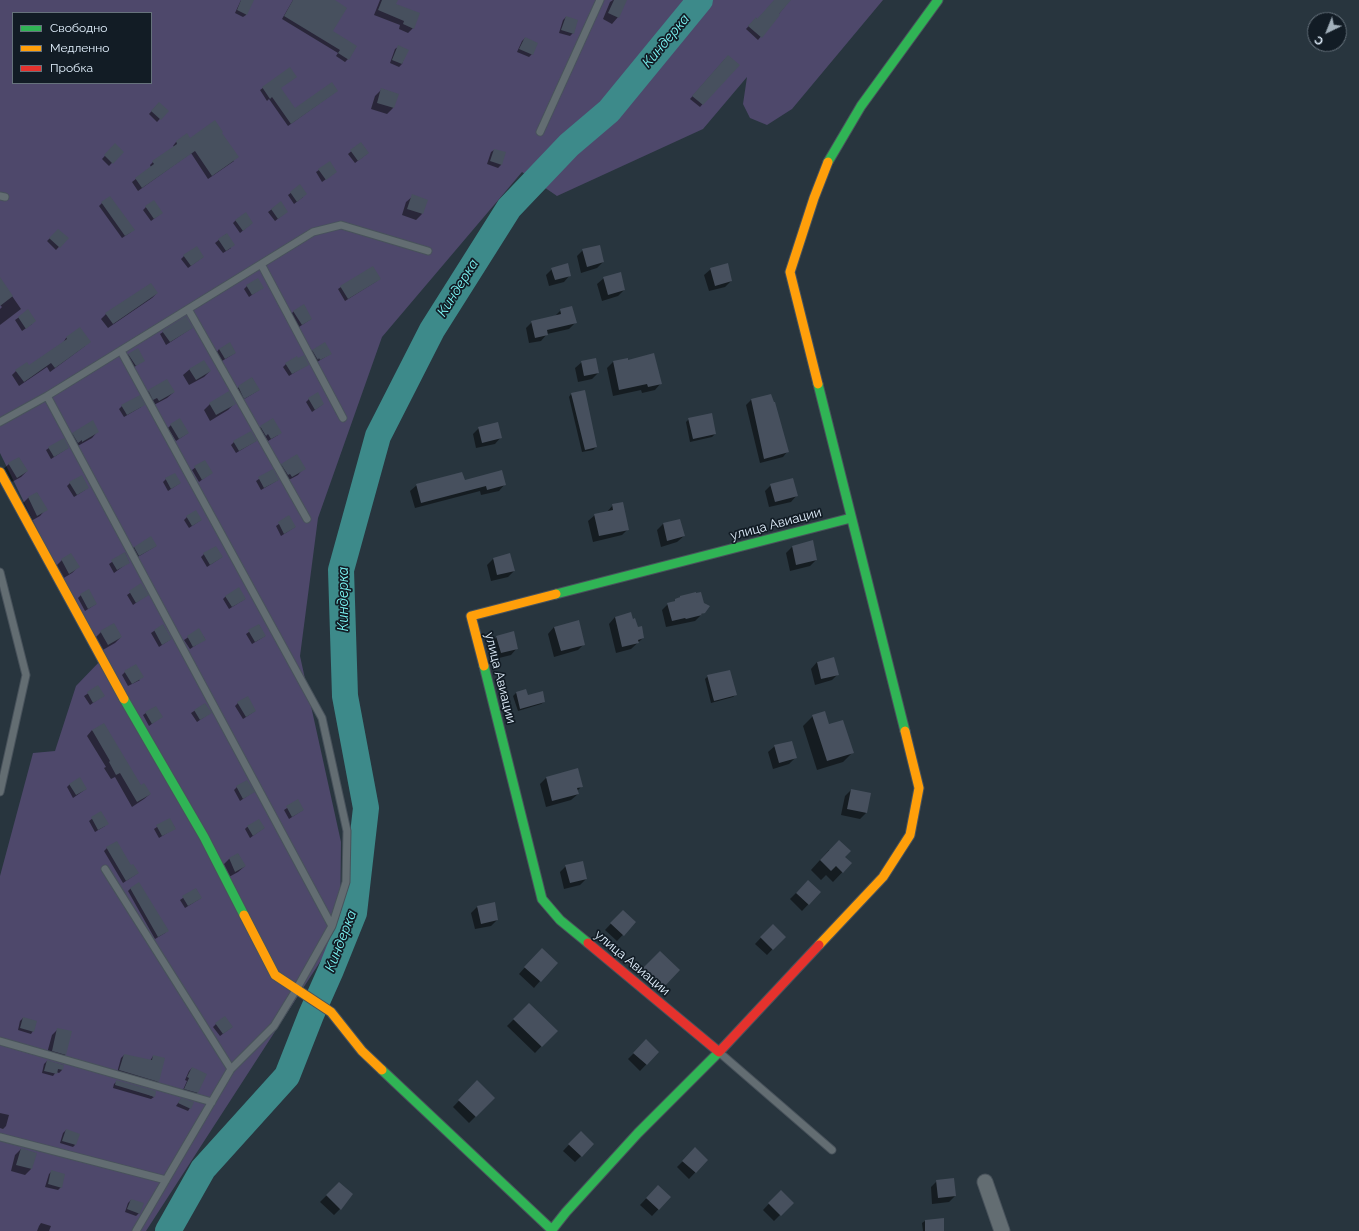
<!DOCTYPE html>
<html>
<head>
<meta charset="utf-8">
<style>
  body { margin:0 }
  #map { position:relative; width:1359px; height:1231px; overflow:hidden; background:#28353e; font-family:Raleway,sans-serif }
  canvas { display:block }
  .legend { position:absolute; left:12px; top:12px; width:140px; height:72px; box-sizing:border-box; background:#121c25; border:1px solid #66727c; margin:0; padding:5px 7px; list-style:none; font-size:12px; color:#e4f2ff }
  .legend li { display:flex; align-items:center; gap:8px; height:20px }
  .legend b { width:20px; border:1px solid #66727c }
  .north { position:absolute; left:1307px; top:12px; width:40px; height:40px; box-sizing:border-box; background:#121c25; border:1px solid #66727c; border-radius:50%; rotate:223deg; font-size:11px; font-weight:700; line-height:16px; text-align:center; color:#e4f2ff }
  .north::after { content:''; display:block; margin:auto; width:14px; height:18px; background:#a2b0bb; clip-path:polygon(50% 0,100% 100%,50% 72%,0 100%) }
</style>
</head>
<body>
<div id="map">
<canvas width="1359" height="1231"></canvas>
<ul class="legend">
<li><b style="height:5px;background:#30b455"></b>Свободно</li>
<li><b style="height:5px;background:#ff9f0a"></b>Медленно</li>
<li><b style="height:5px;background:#e5322d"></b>Пробка</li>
</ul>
<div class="north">С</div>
</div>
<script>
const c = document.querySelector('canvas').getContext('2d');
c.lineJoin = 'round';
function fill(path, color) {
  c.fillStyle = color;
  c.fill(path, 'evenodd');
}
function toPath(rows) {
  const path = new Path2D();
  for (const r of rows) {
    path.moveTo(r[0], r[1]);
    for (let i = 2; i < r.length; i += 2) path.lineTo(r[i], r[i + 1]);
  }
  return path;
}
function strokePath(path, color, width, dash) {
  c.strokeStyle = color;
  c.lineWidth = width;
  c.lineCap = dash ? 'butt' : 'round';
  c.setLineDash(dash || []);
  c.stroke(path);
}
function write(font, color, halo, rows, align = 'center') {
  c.font = font + ' Raleway,sans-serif';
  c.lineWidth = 3.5;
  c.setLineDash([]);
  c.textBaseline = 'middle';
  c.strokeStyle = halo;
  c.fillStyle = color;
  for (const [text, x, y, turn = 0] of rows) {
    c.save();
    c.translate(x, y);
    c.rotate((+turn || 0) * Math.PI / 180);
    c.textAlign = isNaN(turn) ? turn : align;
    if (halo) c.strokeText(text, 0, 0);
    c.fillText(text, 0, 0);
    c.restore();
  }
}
fill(toPath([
  [0,0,883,0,792,109,767,125,750,118,743,104,747,77,703,129,557,196,522,172,382,337,318,518,300,656,341,842,340,931,146,1231,0,1231,0,876,33,753,55,751,76,686,101,660,0,453],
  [13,13,151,13,151,83,13,83]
]), '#4e486b');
fill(toPath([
  [241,0,248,0,252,2,246,15,243,17,235,13],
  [293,0,328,0,331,31,348,59,345,62,336,56,338,53,282,19],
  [380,0,397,0,395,4,413,28,408,33,399,29,400,25,374,15],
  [613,0,624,0,618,17,612,24,603,19,610,2],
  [775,0,790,0,758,40,746,29,756,18,757,20],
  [566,17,573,33,570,36,559,33,563,20],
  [525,38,532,54,529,57,517,52,522,41],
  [398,47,407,50,402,64,399,67,390,63,395,49],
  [725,59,738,65,700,107,690,99],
  [290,69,280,89,294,109,334,93,288,126,269,99,267,101,260,90],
  [382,89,397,94,393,108,387,114,371,109,375,96],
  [159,103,167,111,157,122,149,114],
  [220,133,234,161,208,179,191,153,138,191,132,182,151,167,150,165,153,162,174,147,173,146,176,142],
  [361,143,368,153,355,163,348,154],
  [115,145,122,152,109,166,102,159],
  [494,150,505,153,501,165,498,168,487,164,491,152],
  [319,170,333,174,322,182,316,172],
  [300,186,303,197,294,204,288,195],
  [413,196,422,214,416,220,402,215,406,202],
  [102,203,131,232,122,238,99,206],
  [280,203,284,214,275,221,268,212],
  [146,207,159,215,151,221,143,210],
  [236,220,252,223,240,233,233,223],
  [58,230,67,238,56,250,47,241],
  [226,234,231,248,223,253,215,243],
  [583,250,603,262,597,268,581,273,577,256],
  [184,256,203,257,188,268,181,259],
  [552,269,570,275,564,282,549,286,546,275],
  [711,269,731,281,725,287,709,291,704,275],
  [604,278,624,290,618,296,602,301,597,284],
  [377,281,345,301,338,289,341,287],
  [3,283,21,309,0,325,0,309,2,307,0,305,0,285],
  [247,286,262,288,249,297,244,289],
  [157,293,152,298,108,328,101,319,106,314],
  [561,310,575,323,569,329,547,334,541,341,529,343,526,328,532,322,554,317],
  [28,311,32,324,22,331,15,320],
  [294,311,311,319,299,327,291,314],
  [80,328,85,346,50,372,47,367,19,386,12,375,16,371,29,366,63,343,66,338],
  [192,328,166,345,160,334,163,332],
  [219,349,235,353,222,361,217,352],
  [313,350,330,354,317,362,316,360,314,362,310,353],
  [129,354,144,360,133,368,126,357],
  [627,361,661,383,655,390,642,393,641,390,613,396,607,368,613,362],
  [582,362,598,373,592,379,578,382,575,368],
  [286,364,308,364,289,376,283,367],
  [190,369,210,371,204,377,189,385,183,375],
  [252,378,259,390,241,401,235,390],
  [149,391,174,392,167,398,152,406,143,397],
  [571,394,596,447,593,450,582,452,569,397],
  [770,396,787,452,783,457,760,463,746,405,751,400],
  [309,399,323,404,312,412,306,402],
  [235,403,228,410,210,421,204,410,210,404],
  [122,406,141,407,124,417,119,409],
  [689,419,715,434,712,437,690,442,686,422],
  [171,425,188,433,176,441,168,428],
  [261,427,278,435,268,441,265,436,262,438,258,430],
  [479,428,501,437,495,444,476,448,473,434],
  [98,431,92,438,76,447,67,440,73,433],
  [256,441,236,453,231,445,234,442],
  [49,448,68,448,51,459,46,450],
  [19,458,27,471,21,477,10,483,2,470,9,464],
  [204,461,211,473,199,482,192,470],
  [282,464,304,468,298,475,285,482,276,471],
  [272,470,278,480,261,490,256,481],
  [166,479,180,483,168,491,163,482],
  [464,481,505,484,499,491,481,495,480,491,415,508,410,491,417,485],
  [70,483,85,490,74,497,67,486],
  [771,485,797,495,791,502,769,507,765,491],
  [37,493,46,509,40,516,31,521,22,504,28,498],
  [613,505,628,529,622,535,593,542,588,521,595,515,607,512],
  [187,517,201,520,189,528,184,520],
  [289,517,295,527,281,536,276,526],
  [679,520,684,536,677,542,661,547,657,530,663,524],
  [812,542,816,560,810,566,790,571,786,553,792,547],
  [156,546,136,558,131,550,134,547],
  [125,553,129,562,114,573,109,564],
  [204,554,222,557,207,567,201,557],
  [493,559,514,571,508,577,491,581,487,565],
  [62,560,78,567,72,573,62,579,56,566],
  [141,585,147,595,133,605,127,595],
  [81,595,96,604,85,611,78,598],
  [226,596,245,599,229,609,223,599],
  [680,597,704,612,695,621,666,627,662,610,668,604,672,603],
  [615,617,632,620,643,638,631,649,616,653,609,624],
  [163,625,171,639,159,647,151,633],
  [259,625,265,636,252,644,246,634],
  [554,627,584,644,578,650,554,657,548,634],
  [199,630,205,639,190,649,184,640],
  [101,632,121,637,115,643,101,651,95,638],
  [497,637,517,648,511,655,495,659,490,643],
  [833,658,838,674,832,680,815,685,811,669,817,662],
  [125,672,140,680,128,686,122,675],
  [708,676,736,694,733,697,711,703,705,679],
  [98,687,103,696,90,705,84,696],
  [516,693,527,696,544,702,541,704,518,711,513,696],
  [238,703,255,711,243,719,235,706],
  [205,704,210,713,197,722,191,713],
  [146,713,161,717,149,726,143,715],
  [813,716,828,725,853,752,843,762,817,770,803,726],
  [92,730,141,786,150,794,144,799,132,807,115,777,111,779,104,768,106,767,87,736],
  [775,746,795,758,789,764,773,769,768,752],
  [546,778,582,786,577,791,578,794,571,800,546,807,540,784],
  [70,784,86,789,73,798,67,787],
  [237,787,253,792,240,801,234,790],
  [851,790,866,813,860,819,841,815,845,796],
  [298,801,303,810,289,819,284,810],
  [101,812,105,826,95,832,89,821],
  [169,819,175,828,159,838,154,829],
  [247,827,264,828,250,838,245,829],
  [107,848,131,867,138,873,123,883,104,851],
  [829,850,844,857,851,863,833,882,826,875,821,880,811,870],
  [238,854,245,866,238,872,229,877,223,865,229,859],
  [566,866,586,879,580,885,564,889,560,872],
  [808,881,820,892,802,911,790,899],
  [131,888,168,930,165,933,155,939,128,891],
  [196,889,201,898,185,908,180,900],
  [477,907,497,920,491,926,475,929,471,913],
  [623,911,635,922,617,941,605,930],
  [773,925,784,937,767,955,755,944],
  [660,952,679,970,660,989,641,971],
  [535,956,540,981,534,988,519,974],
  [529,1004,556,1031,535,1053,507,1026],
  [23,1018,33,1031,31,1034,18,1030,20,1021],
  [216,1024,232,1027,220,1036,213,1027],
  [58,1029,66,1054,59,1061,46,1057,52,1035],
  [646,1041,658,1052,640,1071,628,1059],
  [124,1055,150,1061,153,1056,158,1081,155,1084,117,1073,121,1058],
  [47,1061,63,1065,62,1070,59,1073,56,1072,53,1076,42,1073,44,1064],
  [192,1068,198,1092,195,1095,182,1092,187,1081,185,1080,189,1071],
  [117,1081,154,1097,151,1099,113,1088,114,1084],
  [477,1082,494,1098,469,1123,453,1107],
  [181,1099,190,1108,188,1111,176,1106],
  [0,1113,9,1115,6,1126,3,1129,0,1128],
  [66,1130,75,1145,73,1147,60,1143,63,1133],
  [581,1132,593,1144,575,1162,563,1151],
  [21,1149,35,1153,31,1169,25,1175,11,1171,15,1155],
  [695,1149,707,1160,689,1179,677,1167],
  [51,1172,61,1187,58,1190,45,1187,49,1174],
  [937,1181,955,1196,949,1202,932,1204,931,1187],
  [339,1183,340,1209,334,1215,320,1202],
  [658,1186,670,1197,652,1216,640,1205],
  [781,1191,792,1203,774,1221,763,1210],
  [131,1200,139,1213,136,1216,125,1212,128,1203],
  [925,1221,944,1231,923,1231,922,1223],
  [41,1223,51,1226,49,1231,37,1231,39,1226]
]), '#0007');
strokePath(toPath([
  [168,1231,203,1169,287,1076,311,1015,331,970,354,913,366,808,345,696,341,570,378,436,432,330,509,208,569,145,609,111,700,0]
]), '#3d8a8a', 26);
fill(toPath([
  [241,0,254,0,247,15,237,10],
  [293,0,335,0,347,8,333,31,357,46,349,60,338,53,340,50,284,16],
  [382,0,398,0,396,4,420,13,414,29,403,24,404,21,378,10],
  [614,0,627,0,619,18,608,13],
  [774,0,791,0,779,14,780,15,762,38,748,26,756,17,757,19],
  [566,16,578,20,574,34,561,30],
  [525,37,538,43,533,55,519,49],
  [398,45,409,50,402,64,392,60],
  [728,55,740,65,703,105,692,96],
  [290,67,297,77,281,88,295,108,332,82,338,91,291,124,272,97,270,99,262,87],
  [381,88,399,94,394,108,377,103],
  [159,102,169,111,161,120,151,111],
  [215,120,223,132,222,133,239,157,212,176,195,151,142,188,135,178,154,164,152,161,177,144,176,141,187,133,190,138],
  [361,142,369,153,358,161,350,150],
  [115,143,124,152,113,164,104,155],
  [494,149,506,152,502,165,490,161],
  [330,161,337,172,326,180,318,169],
  [300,184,307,194,297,202,290,192],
  [412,194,428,200,423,214,407,209],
  [110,196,135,230,125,236,101,202],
  [154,200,163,213,154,219,145,206],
  [281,201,288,212,278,219,271,209],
  [246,212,253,223,243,231,235,220],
  [58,229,69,238,60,248,49,238],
  [227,233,235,245,226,251,218,239],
  [600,245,604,262,587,267,582,249],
  [197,246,204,257,191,266,183,255],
  [568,263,571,276,555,280,551,268],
  [728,263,732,281,715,286,710,268],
  [373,266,381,279,348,299,340,286],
  [621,272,625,290,608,295,603,277],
  [0,277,13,296,0,306],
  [258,278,264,288,252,295,246,285],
  [151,283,158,293,113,324,105,313],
  [304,304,312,319,302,325,293,311],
  [572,306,577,323,547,330,548,335,535,338,531,321,561,314,560,309],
  [28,309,36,321,26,329,18,317],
  [186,316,193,328,170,342,162,331],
  [80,327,91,342,55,368,51,363,24,382,15,370,27,362,29,365,67,339,66,337],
  [230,342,236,353,225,359,219,349],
  [325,342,332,354,320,360,319,358,318,360,312,350],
  [138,348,145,361,136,366,128,354],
  [654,353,662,384,648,387,647,384,619,390,613,361,628,358,628,360],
  [304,355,309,365,292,374,285,363,297,356,298,358],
  [596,358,599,373,584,376,581,361],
  [204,360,211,371,196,380,189,369],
  [252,377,260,390,244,399,238,386],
  [167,379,175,392,159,401,157,398,153,400,148,390],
  [585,390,597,447,585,450,571,393],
  [229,391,236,404,216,415,209,403],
  [318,392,324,404,315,410,308,398],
  [771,394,774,402,775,402,789,452,764,459,751,399],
  [140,395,145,405,127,415,121,405],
  [712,413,716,434,693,439,688,418],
  [180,418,189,433,179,439,170,424],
  [273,418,282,433,271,439,268,434,266,436,260,426],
  [93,420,99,432,82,442,82,440,78,443,72,433],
  [498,422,502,438,482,443,478,427],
  [251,431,257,441,239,451,233,441],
  [64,438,69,448,54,457,48,447],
  [297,454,306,469,292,477,290,474,288,475,281,464],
  [19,457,28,471,17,478,8,463],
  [205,460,213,473,202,480,194,466],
  [273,469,279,480,264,488,258,477],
  [502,470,506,485,487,490,486,486,421,503,416,484,462,472,465,480],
  [175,473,181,483,171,489,165,478],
  [82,475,89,488,77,495,69,482],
  [793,478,798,496,775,502,770,484],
  [37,492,48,510,37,516,28,497],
  [623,502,629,530,599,536,594,514,613,510,612,504],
  [196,510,202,520,192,526,186,516],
  [289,515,296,527,284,534,278,522],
  [680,519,685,536,667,541,663,523],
  [151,536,157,546,139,556,134,547],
  [813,540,817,560,796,565,792,546],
  [216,546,223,557,210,565,203,553],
  [125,552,130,563,117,570,111,560],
  [71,553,80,567,69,574,61,559],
  [510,553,515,571,497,575,493,558],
  [141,583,149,595,136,603,129,591],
  [239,587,246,599,232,607,225,596],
  [89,589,97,604,88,609,80,594],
  [696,592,696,593,701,592,704,603,710,606,705,613,701,614,702,615,686,619,685,618,672,621,667,603,675,601,675,599,680,597,680,596],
  [631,612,633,619,635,618,638,627,642,626,644,638,638,640,639,643,622,647,615,617],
  [579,620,585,645,561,651,554,627],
  [114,623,122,637,108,645,100,631],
  [163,624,172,639,162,645,154,630],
  [259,624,266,636,255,642,248,630],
  [199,628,206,640,193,647,187,636],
  [514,631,518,649,501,653,496,636],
  [834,657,839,675,821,679,817,662],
  [136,664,144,677,132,684,124,671],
  [730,670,737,695,714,701,707,675],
  [98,685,105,696,93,703,87,692],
  [526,689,528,695,543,691,545,702,520,709,516,692],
  [248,696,256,711,246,717,237,702],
  [205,703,212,713,200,720,194,710],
  [156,706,163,717,152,724,145,712],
  [825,711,829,724,843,720,854,753,827,761,812,715],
  [104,723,141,785,144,783,151,794,137,802,120,773,116,775,109,762,110,761,92,730],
  [792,741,797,758,779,763,774,745],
  [578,768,583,787,577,788,579,794,552,801,546,777],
  [80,777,87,789,76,795,69,784],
  [247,780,255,792,243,799,236,786],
  [851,789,871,793,867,813,847,809],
  [298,799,304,810,292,817,286,806],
  [101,811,109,824,98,830,91,817],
  [170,818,176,829,162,836,156,825],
  [259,819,265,828,253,836,247,826],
  [839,840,851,851,845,857,852,863,843,873,836,866,831,871,820,860],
  [117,841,131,865,133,864,139,873,126,881,106,847],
  [238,853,246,866,235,872,229,858],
  [583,861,587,879,570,883,565,865],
  [808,880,821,892,809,905,796,893],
  [139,882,169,931,158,937,130,888],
  [196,888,202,898,188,906,182,896],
  [495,902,498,920,481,924,477,906],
  [623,910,636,922,624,936,610,923],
  [773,924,786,937,773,950,760,937],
  [542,948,558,963,541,982,524,967],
  [660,951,680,970,664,987,643,968],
  [529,1003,558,1031,542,1047,513,1019],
  [225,1016,233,1027,223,1034,215,1023],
  [23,1017,37,1021,34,1032,20,1028],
  [57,1028,72,1031,66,1055,52,1051],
  [646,1039,659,1052,647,1065,633,1053],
  [124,1054,152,1060,153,1055,165,1058,159,1082,119,1070],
  [47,1060,64,1065,63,1070,58,1069,57,1074,44,1071],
  [192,1067,207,1074,198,1093,184,1089,189,1078,187,1077],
  [116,1080,156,1091,155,1097,115,1085],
  [477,1080,495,1098,476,1117,458,1100],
  [181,1098,194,1102,191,1109,178,1103],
  [66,1129,80,1134,76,1145,62,1141],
  [581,1131,594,1144,582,1157,568,1144],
  [695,1147,708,1160,696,1173,682,1161],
  [21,1148,37,1153,32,1169,16,1165],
  [51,1170,65,1174,62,1188,48,1184],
  [954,1178,956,1196,938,1198,936,1180],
  [339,1182,353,1194,341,1210,326,1195],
  [658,1185,671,1197,659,1210,646,1198],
  [781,1190,794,1203,781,1216,768,1203],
  [131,1199,144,1203,140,1214,127,1209],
  [944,1218,944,1231,925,1231,925,1220]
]), '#47505e');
const lane = toPath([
  [540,132,600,0],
  [0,196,5,197],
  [261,264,343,418],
  [188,309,307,519],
  [121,351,322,718,347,831,346,882,332,926],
  [47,396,332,926,296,990,274,1026,231,1069,136,1231],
  [0,422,47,396,313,232,341,225,428,251],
  [0,572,26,675,0,792],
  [105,869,231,1069],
  [0,1041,212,1102],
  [720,1053,832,1150],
  [0,1137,166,1180]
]);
const street = toPath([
  [985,1182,1002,1231]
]);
const fast = toPath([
  [828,162,861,106,938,0],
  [818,384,905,731],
  [556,594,851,518],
  [484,666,542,899,560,920,588,943],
  [124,699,204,837,244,915],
  [382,1070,552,1230],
  [551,1231,566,1212,638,1133,720,1051]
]);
const slow = toPath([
  [818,384,790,272,814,198,828,162],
  [0,472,124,699],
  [484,666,471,616,556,594],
  [244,915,275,975,331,1012,362,1051,382,1070],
  [819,945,883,877,910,835,919,788,905,731]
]);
const jam = toPath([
  [588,943,719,1052],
  [720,1051,819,945]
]);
strokePath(lane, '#48525b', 9);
strokePath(street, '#48525b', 17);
strokePath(fast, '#48525b', 11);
strokePath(slow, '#48525b', 11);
strokePath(jam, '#48525b', 11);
strokePath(lane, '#636d72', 7);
strokePath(street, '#636d72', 15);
strokePath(fast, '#30b455', 9);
strokePath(slow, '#ff9f0a', 9);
strokePath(jam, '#e5322d', 9);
write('13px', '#e4f2ff', '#121c25', [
  ["улица Авиации",776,524,-15],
  ["улица Авиации",500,678,76],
  ["улица Авиации",632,963,40]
]);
write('italic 14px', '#7cf6f5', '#121c25', [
  ["Киндерка",666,41,-50],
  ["Киндерка",458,288,-58],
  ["Киндерка",344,599,-90],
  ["Киндерка",341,941,-69]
]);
</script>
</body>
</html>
